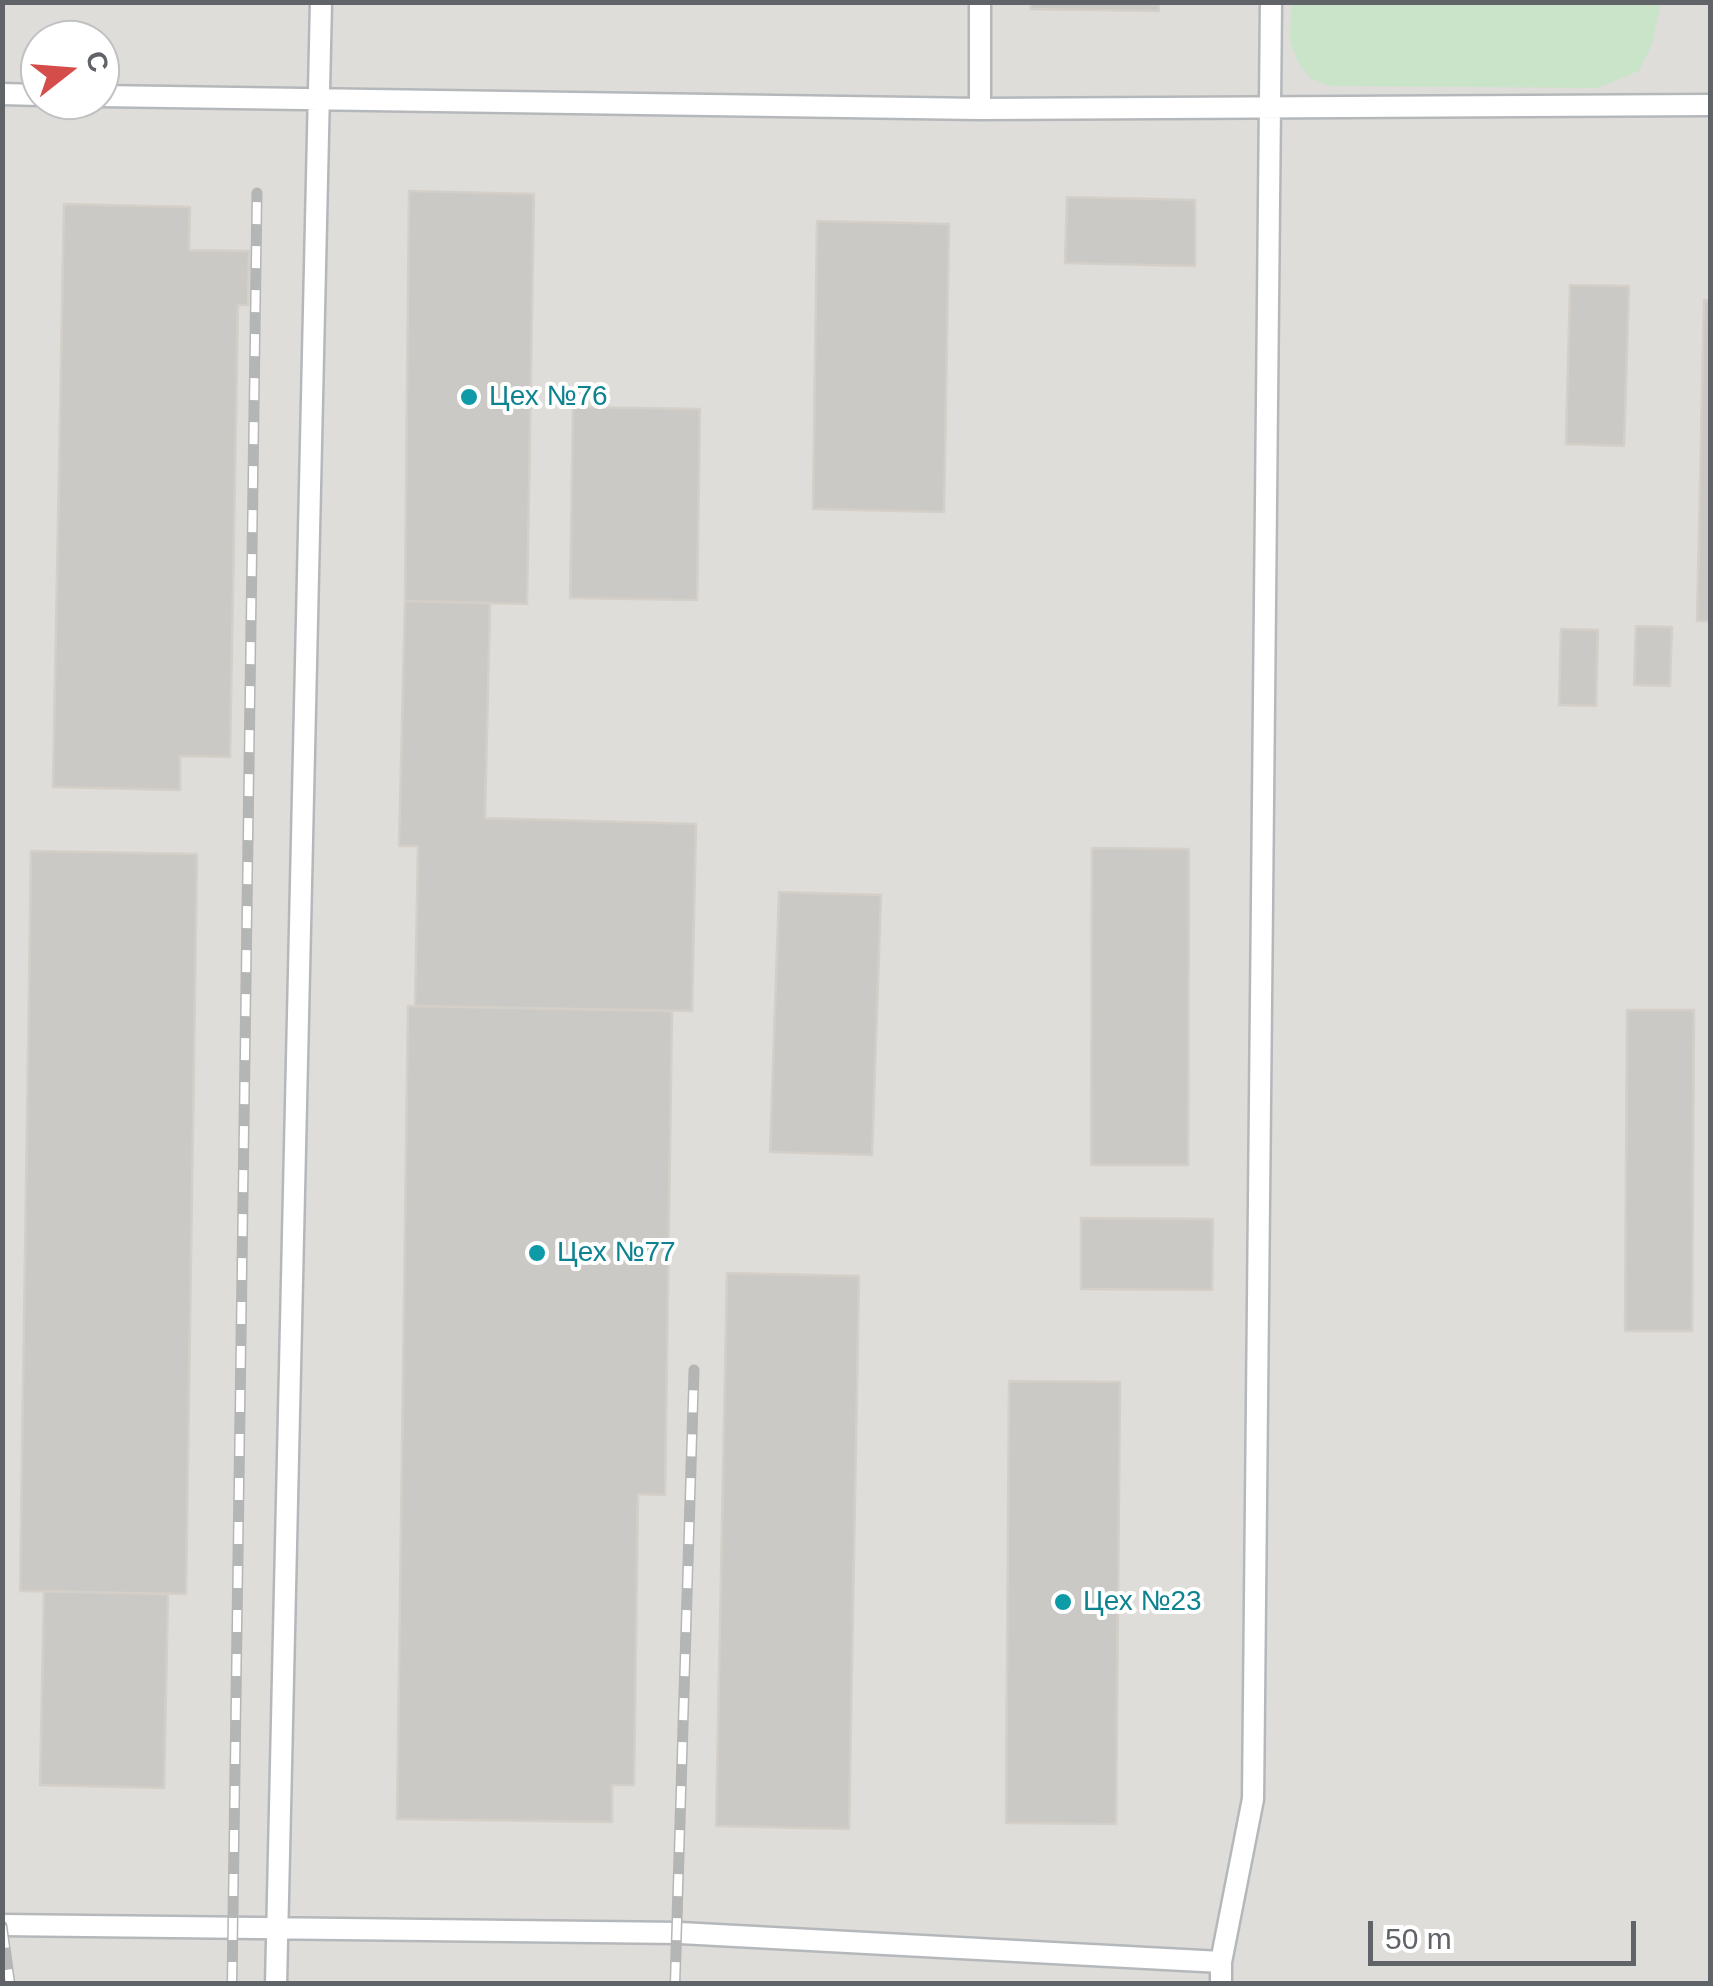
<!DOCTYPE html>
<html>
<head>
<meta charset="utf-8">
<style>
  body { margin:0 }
  #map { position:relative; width:1713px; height:1986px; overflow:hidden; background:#f0eee9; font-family:Helvetica,sans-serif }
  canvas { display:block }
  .frame { position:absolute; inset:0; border:5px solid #606367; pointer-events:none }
  .north { position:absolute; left:20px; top:20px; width:100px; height:100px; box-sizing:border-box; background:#fff; border:2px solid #bfc1c2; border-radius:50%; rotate:73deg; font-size:28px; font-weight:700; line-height:40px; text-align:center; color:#606367 }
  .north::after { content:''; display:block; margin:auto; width:35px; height:45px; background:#d54d4a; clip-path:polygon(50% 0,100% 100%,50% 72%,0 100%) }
  .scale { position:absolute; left:1368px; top:1921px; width:268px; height:45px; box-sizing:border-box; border:5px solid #606367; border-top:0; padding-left:12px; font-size:30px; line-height:35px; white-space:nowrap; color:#606367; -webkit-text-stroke:8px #fff; paint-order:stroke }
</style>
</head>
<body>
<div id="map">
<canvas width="1713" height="1986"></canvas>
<div class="frame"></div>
<div class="north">С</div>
<div class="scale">50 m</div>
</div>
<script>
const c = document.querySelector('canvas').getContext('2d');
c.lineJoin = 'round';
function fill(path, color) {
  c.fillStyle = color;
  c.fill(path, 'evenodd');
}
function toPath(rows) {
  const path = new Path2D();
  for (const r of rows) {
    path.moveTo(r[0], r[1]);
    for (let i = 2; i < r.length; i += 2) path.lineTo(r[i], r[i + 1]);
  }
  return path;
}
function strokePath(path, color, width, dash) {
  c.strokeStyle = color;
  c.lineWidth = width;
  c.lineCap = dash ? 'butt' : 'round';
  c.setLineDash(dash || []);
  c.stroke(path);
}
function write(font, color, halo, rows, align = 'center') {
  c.font = font + ' Helvetica,sans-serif';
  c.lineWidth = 8;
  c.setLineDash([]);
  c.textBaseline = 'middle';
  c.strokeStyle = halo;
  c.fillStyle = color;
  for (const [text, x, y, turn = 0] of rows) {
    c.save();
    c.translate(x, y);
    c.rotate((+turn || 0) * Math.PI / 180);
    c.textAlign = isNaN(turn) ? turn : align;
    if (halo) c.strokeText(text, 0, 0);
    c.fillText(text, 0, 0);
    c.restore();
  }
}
fill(toPath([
  [3,3,1710,3,1710,1983,3,1984],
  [40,40,100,40,100,100,40,100]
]), '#dfddda');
fill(toPath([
  [1291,3,1291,2,1661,3,1652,44,1639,71,1597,88,1329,86,1310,78,1298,63,1290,40]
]), '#cae4c9');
const building = toPath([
  [1031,2,1159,2,1159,11,1031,9,1031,2],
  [409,191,534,194,527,604,405,601,409,191],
  [1067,197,1195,200,1195,266,1065,263,1067,197],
  [64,204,190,207,189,250,249,251,248,305,238,305,230,757,180,756,180,790,53,787,64,204],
  [817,221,949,224,944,512,813,509,817,221],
  [1570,285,1629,286,1624,446,1566,444,1570,285],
  [1704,300,1710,301,1710,621,1697,621,1704,300],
  [573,407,700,409,697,600,570,598,573,407],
  [405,601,490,603,485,818,696,824,692,1011,415,1006,418,846,399,846,405,601],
  [1636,626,1672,627,1670,686,1634,685,1636,626],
  [1561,629,1598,630,1596,706,1559,705,1561,629],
  [1092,848,1189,849,1188,1165,1091,1165,1092,848],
  [31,851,197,854,186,1594,20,1591,31,851],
  [779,892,881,895,872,1155,770,1152,779,892],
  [408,1006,672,1011,665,1495,638,1494,634,1785,612,1785,612,1822,397,1819,408,1006],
  [1627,1010,1694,1010,1692,1331,1625,1331,1627,1010],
  [1081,1218,1213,1219,1212,1290,1081,1289,1081,1218],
  [727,1273,859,1276,849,1829,716,1826,727,1273],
  [1009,1381,1120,1382,1116,1824,1006,1823,1009,1381],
  [44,1591,168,1594,164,1788,40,1785,44,1591]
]);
fill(building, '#cbc9c5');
strokePath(building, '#d4cfc8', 2.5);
const lane = toPath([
  [2,94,40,95],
  [100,96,980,109,1710,105],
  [980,109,980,2],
  [2,1925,680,1933,1221,1962],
  [276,1984,321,2],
  [1221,1984,1221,1962,1253,1799,1271,2]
]);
strokePath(lane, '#b5b8bb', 25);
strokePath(lane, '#fff', 20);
const rail = toPath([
  [2,1926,10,1984],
  [232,1984,257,193],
  [675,1984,694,1370]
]);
strokePath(rail, '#b4b5b5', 11);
strokePath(rail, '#fff', 8, [22]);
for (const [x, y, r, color] of [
  [469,397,10,"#0f9aa8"],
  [537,1253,10,"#0f9aa8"],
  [1063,1602,10,"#0f9aa8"]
]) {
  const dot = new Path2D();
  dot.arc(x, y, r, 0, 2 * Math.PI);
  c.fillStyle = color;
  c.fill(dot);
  strokePath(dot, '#fff', 4);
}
write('28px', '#0d838f', '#fff', [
  ["Цех №76",489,397],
  ["Цех №77",557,1253],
  ["Цех №23",1083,1602]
], 'left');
</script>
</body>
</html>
